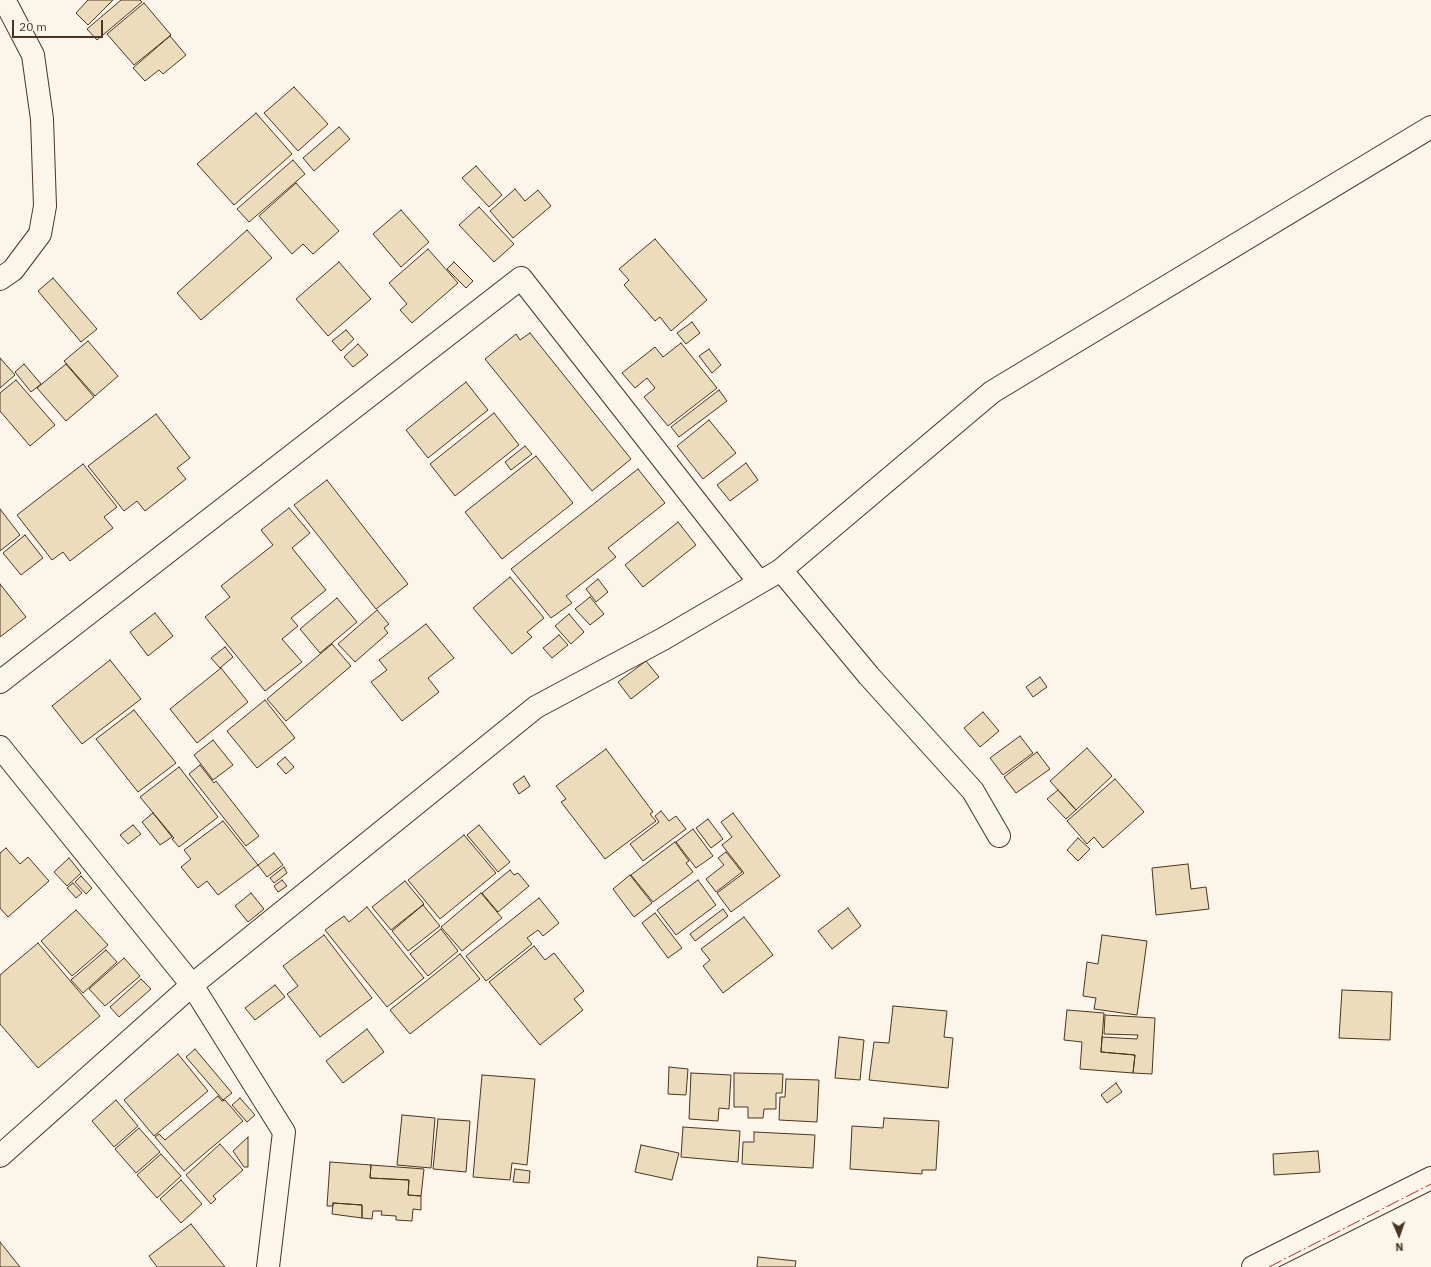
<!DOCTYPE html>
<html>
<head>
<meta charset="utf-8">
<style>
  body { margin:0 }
  #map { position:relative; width:1431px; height:1267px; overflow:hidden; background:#fbf6e9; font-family:"IBM Plex Sans",sans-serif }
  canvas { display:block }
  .north { position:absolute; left:1379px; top:1215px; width:40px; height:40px; -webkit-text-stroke:3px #fbf6e9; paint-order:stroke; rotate:178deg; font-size:11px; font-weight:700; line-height:16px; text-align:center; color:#4a3520 }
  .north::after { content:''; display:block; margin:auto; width:14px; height:18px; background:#4a3520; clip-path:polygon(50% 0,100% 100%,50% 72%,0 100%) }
  .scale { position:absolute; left:12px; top:20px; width:91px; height:18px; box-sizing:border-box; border:2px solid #4a3520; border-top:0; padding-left:5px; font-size:12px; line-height:14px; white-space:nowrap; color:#4a3520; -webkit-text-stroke:3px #fbf6e9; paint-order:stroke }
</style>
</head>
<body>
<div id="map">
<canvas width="1431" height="1267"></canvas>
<div class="north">N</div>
<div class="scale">20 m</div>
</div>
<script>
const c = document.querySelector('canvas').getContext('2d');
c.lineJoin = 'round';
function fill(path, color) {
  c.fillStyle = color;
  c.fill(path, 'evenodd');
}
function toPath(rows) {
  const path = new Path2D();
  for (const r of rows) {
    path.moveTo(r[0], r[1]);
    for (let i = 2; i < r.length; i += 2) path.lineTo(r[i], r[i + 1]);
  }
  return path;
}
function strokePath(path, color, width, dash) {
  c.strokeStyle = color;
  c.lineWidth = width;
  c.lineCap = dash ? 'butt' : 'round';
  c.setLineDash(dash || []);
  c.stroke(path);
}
const building = toPath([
  [88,0,113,0,88,25,76,13,88,0],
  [121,0,140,0,142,2,97,40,87,29,121,0],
  [144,3,171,35,134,65,107,34,144,3],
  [170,36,186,55,163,74,159,70,145,81,133,68,170,36],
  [294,87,328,124,298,151,264,113,294,87],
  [256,113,292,154,234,205,197,164,256,113],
  [339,127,350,139,314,171,303,158,339,127],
  [293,160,305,174,249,222,237,209,293,160],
  [476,166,502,195,489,207,462,178,476,166],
  [296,183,339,231,313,254,303,244,292,254,259,216,296,183],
  [515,189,525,201,538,190,551,206,513,238,490,211,515,189],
  [479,207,514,244,494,262,459,225,479,207],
  [401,210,429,242,401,267,373,234,401,210],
  [247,230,272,258,201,320,177,293,247,230],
  [655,239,707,300,671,331,660,317,655,321,624,285,629,280,619,269,655,239],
  [428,249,458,283,412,323,400,310,407,304,389,283,428,249],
  [339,262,371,299,328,336,296,299,339,262],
  [454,262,473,281,466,288,447,269,454,262],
  [53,278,97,329,81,342,38,291,53,278],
  [692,322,700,333,686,344,677,333,692,322],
  [346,330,354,339,341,351,332,341,346,330],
  [530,333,631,459,592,491,485,359,516,334,520,340,530,333],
  [88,341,118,376,95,396,64,361,88,341],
  [681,343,717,388,668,426,644,397,655,388,647,378,635,388,622,373,655,347,663,357,681,343],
  [358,344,368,355,353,367,344,357,358,344],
  [709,349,721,365,712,373,699,356,709,349],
  [0,358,15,375,0,388,0,358],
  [24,364,41,384,31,392,15,372,24,364],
  [66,364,94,397,66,421,37,388,66,364],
  [16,380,55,425,30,446,0,411,0,393,16,380],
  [466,382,488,410,428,458,406,430,466,382],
  [719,390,727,401,679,437,671,427,719,390],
  [494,413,519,445,455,496,430,464,494,413],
  [156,414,190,458,177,468,186,479,145,511,137,501,124,511,88,466,156,414],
  [709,420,736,453,703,479,677,446,709,420],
  [525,446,532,454,511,470,505,462,525,446],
  [536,456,573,503,502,559,465,512,536,456],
  [746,463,758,480,730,501,717,485,746,463],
  [83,464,117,507,104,517,113,528,70,561,63,552,52,560,17,515,83,464],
  [638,469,665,503,608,548,616,557,566,596,572,603,551,618,511,569,638,469],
  [327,480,408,584,376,609,294,505,327,480],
  [289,508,310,533,292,548,326,590,291,618,298,626,282,639,302,662,265,691,205,617,230,597,221,586,273,545,261,530,289,508],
  [0,509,20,535,0,551,0,509],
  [678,522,696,545,643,587,625,565,678,522],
  [25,535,43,558,21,575,3,553,25,535],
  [510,577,544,618,527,632,532,637,512,654,473,608,510,577],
  [598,579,608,592,596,602,586,589,598,579],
  [0,584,26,617,0,637,0,584],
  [590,597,604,614,590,625,575,609,590,597],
  [337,598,357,622,320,653,300,629,337,598],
  [377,610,389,624,384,628,388,633,355,662,338,644,377,610],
  [155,613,173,636,148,656,130,632,155,613],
  [569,614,584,632,571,644,555,626,569,614],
  [426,624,454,658,428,678,439,692,402,721,371,682,387,670,379,660,426,624],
  [559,635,568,645,552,658,543,648,559,635],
  [332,644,351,666,286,721,267,699,332,644],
  [225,647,233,657,220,668,211,658,225,647],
  [110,660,141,699,82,744,52,706,110,660],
  [646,661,659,677,631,699,618,682,646,661],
  [221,668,248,702,197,743,170,709,221,668],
  [1040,677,1047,687,1033,697,1026,687,1040,677],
  [265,700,295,738,257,768,227,731,265,700],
  [134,710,176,763,138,792,96,739,134,710],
  [983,712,999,731,980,747,964,728,983,712],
  [1020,736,1033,753,1003,775,990,758,1020,736],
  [213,740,233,765,213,780,194,755,213,740],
  [1087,748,1112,776,1076,810,1050,781,1087,748],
  [606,749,653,812,650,814,656,821,605,859,561,802,566,799,556,786,606,749],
  [1037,752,1050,769,1016,793,1004,777,1037,752],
  [285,757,294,767,286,774,277,764,285,757],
  [200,765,214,783,216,781,259,836,246,846,189,774,200,765],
  [179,767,218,817,179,847,172,839,174,838,140,797,179,767],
  [524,776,530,786,519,794,513,784,524,776],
  [1115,779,1144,812,1103,848,1094,837,1087,844,1067,821,1115,779],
  [1058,790,1076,810,1066,819,1047,799,1058,790],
  [661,811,669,821,676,816,686,829,643,861,630,844,659,822,655,816,661,811],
  [153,813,172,837,160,845,142,822,153,813],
  [733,813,780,876,731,912,717,893,744,873,722,845,732,837,721,822,733,813],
  [708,819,723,839,711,848,696,828,708,819],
  [223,821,258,865,218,895,207,881,198,888,181,867,191,859,184,850,223,821],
  [133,825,141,834,128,844,120,835,133,825],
  [479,825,510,862,498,872,467,835,479,825],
  [693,829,713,856,696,868,676,842,693,829],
  [464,835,496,873,440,919,408,880,464,835],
  [1078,838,1090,849,1078,861,1067,850,1078,838],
  [675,842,689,861,686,863,693,872,653,902,631,875,675,842],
  [6,848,20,864,28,857,49,881,8,917,0,908,0,853,6,848],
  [726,852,742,872,716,892,706,879,724,865,718,858,726,852],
  [274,853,283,865,267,877,258,865,274,853],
  [69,858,81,873,67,886,54,872,69,858],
  [1188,864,1191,889,1206,887,1209,909,1156,915,1152,868,1188,864],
  [284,867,287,873,274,883,270,878,284,867],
  [510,870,514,875,518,873,529,886,498,912,482,893,510,870],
  [630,875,652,903,634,917,613,889,630,875],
  [81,876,92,888,86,894,75,882,81,876],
  [282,880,287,886,278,892,274,886,282,880],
  [698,880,716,905,676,935,657,910,698,880],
  [405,881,424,904,391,930,372,907,405,881],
  [73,883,82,893,76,898,67,888,73,883],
  [251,893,264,909,248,922,235,906,251,893],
  [481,893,502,918,462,951,441,927,481,893],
  [539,898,559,923,543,936,538,930,527,938,532,944,486,981,466,956,539,898],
  [423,905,440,926,408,951,392,931,423,905],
  [367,907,424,978,387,1007,325,930,344,916,349,922,367,907],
  [848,908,861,926,832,949,818,931,848,908],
  [723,909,728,916,695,941,690,934,723,909],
  [76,910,108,945,72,976,41,941,76,910],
  [655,913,682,948,668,958,642,923,655,913],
  [744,917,773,955,723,993,703,966,710,960,701,949,744,917],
  [441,929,458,951,428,976,410,954,441,929],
  [324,935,372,998,320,1037,287,994,298,986,283,966,324,935],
  [1102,935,1147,941,1137,1015,1094,1009,1096,998,1083,996,1087,962,1098,964,1102,935],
  [38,943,100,1016,38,1068,0,1024,0,975,38,943],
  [534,946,545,960,554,953,584,991,574,999,583,1010,540,1045,489,982,534,946],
  [106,950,117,962,83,993,71,980,106,950],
  [460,954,480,979,410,1034,390,1010,460,954],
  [124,958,140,976,105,1006,89,989,124,958],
  [141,979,151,989,119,1017,110,1007,141,979],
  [275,985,285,997,255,1020,245,1008,275,985],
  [1342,990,1392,992,1390,1040,1339,1038,1342,990],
  [893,1006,947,1011,944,1037,953,1038,948,1088,869,1080,874,1042,889,1043,893,1006],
  [1067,1010,1104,1013,1101,1052,1135,1055,1133,1073,1080,1069,1082,1042,1064,1040,1067,1010],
  [1105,1015,1155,1018,1152,1074,1133,1073,1135,1055,1101,1052,1102,1037,1137,1039,1138,1035,1104,1034,1105,1015],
  [367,1029,384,1052,343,1083,326,1061,367,1029],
  [839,1037,864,1040,860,1080,835,1078,839,1037],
  [195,1049,232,1093,223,1100,186,1057,195,1049],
  [178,1054,208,1091,154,1136,124,1100,178,1054],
  [669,1067,688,1069,686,1095,668,1094,669,1067],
  [691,1073,731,1075,729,1109,719,1108,718,1121,689,1119,691,1073],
  [734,1073,783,1074,782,1093,776,1093,776,1109,764,1109,763,1118,748,1118,748,1107,734,1107,734,1073],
  [482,1075,535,1079,527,1165,512,1163,510,1180,473,1177,482,1075],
  [786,1079,819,1080,817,1122,779,1120,780,1097,785,1097,786,1079],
  [1116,1083,1122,1092,1107,1103,1101,1095,1116,1083],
  [218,1096,222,1101,225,1100,243,1121,184,1171,155,1137,159,1134,165,1140,218,1096],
  [240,1098,255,1115,247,1122,232,1105,240,1098],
  [116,1100,138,1126,114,1147,92,1121,116,1100],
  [402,1115,435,1118,431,1168,397,1165,402,1115],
  [884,1118,939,1121,936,1170,922,1170,922,1174,850,1169,852,1126,883,1128,884,1118],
  [438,1119,470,1121,466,1172,433,1169,438,1119],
  [683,1127,740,1131,738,1162,681,1157,683,1127],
  [139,1128,160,1152,136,1173,115,1149,139,1128],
  [754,1132,815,1135,813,1168,742,1164,743,1142,754,1142,754,1132],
  [248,1137,248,1167,244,1167,233,1151,248,1137],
  [220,1144,243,1170,213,1196,216,1199,211,1204,186,1175,220,1144],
  [641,1145,679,1153,672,1180,635,1172,641,1145],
  [1318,1151,1320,1172,1274,1175,1273,1154,1318,1151],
  [161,1154,181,1176,157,1198,137,1175,161,1154],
  [330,1162,371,1165,370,1178,409,1180,408,1195,421,1196,421,1210,413,1209,412,1221,396,1220,396,1216,381,1215,382,1211,373,1211,372,1219,362,1218,362,1205,333,1203,333,1206,327,1206,330,1162],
  [371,1165,424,1169,421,1196,408,1195,409,1180,370,1178,371,1165],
  [515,1169,530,1171,529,1183,513,1182,515,1169],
  [181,1180,202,1204,181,1223,160,1199,181,1180],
  [333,1203,362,1205,362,1218,332,1214,333,1203],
  [191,1224,225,1267,157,1267,149,1256,191,1224],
  [0,1242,20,1267,0,1267,0,1242],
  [758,1257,796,1261,795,1267,757,1267,758,1257]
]);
fill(building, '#ecdcbc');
strokePath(building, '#4a3520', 1);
const minor = toPath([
  [0,279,13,270,40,234,45,206,42,119,33,55,8,7,2,0],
  [781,570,992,392,1431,127],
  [0,682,521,278,759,582],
  [0,747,192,985,284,1132,268,1267],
  [0,1156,192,985,536,707,663,639,781,570,869,676,973,791,999,836],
  [1253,1267,1431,1178]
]);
strokePath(minor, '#4a3520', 24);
strokePath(minor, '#fbf6e9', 22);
strokePath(toPath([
  [1269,1267,1431,1184]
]), '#c62828', 1, [14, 3, 2, 3]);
</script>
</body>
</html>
